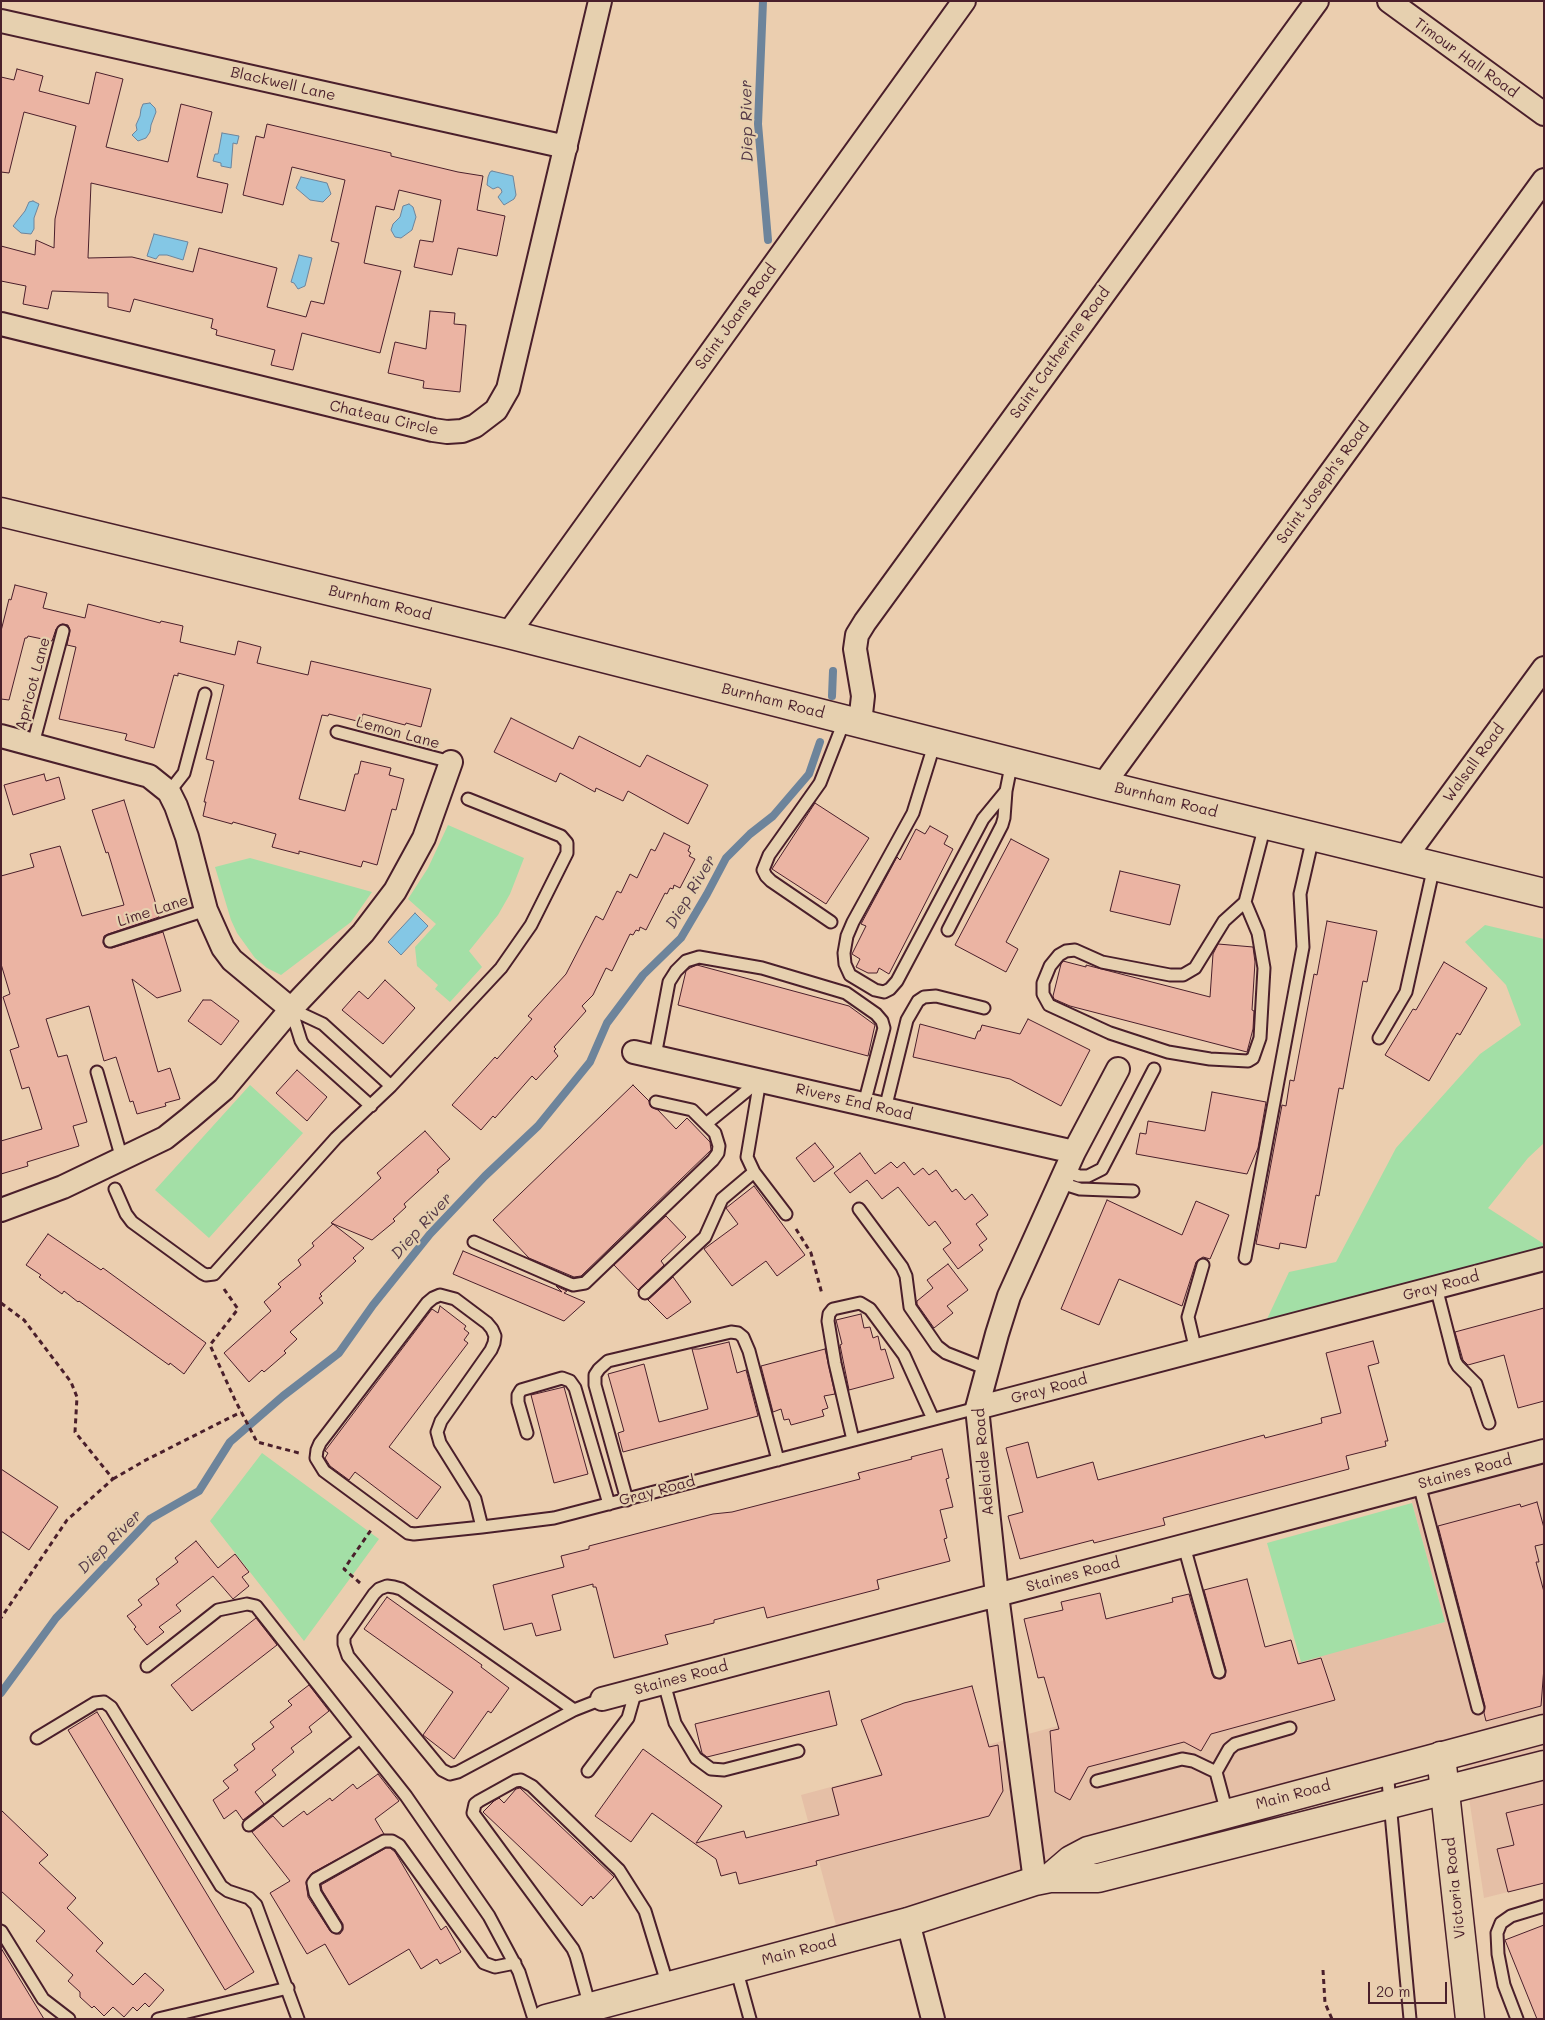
<!DOCTYPE html>
<html>
<head>
<meta charset="utf-8">
<style>
  body { margin:0 }
  #map { position:relative; width:1545px; height:2020px; overflow:hidden; background:#ebceaf; font-family:Mali,sans-serif }
  canvas { display:block }
  .frame { position:absolute; inset:0; border:2px solid #4a1f2b; pointer-events:none }
  .scale { position:absolute; left:1368px; top:1982px; width:79px; height:22px; box-sizing:border-box; border:2px solid #4a1f2b; border-top:0; padding-left:6px; font-size:15px; line-height:18px; white-space:nowrap; color:#4a1f2b; -webkit-text-stroke:4px #e6d0af; paint-order:stroke }
</style>
</head>
<body>
<div id="map">
<canvas width="1545" height="2020"></canvas>
<div class="frame"></div>
<div class="scale">20 m</div>
</div>
<script>
const c = document.querySelector('canvas').getContext('2d');
c.lineJoin = 'round';
function fill(path, color) {
  c.fillStyle = color;
  c.fill(path, 'evenodd');
}
function toPath(rows) {
  const path = new Path2D();
  for (const r of rows) {
    path.moveTo(r[0], r[1]);
    for (let i = 2; i < r.length; i += 2) path.lineTo(r[i], r[i + 1]);
  }
  return path;
}
function strokePath(path, color, width, dash) {
  c.strokeStyle = color;
  c.lineWidth = width;
  c.lineCap = dash ? 'butt' : 'round';
  c.setLineDash(dash || []);
  c.stroke(path);
}
function write(font, color, halo, rows, align = 'center') {
  c.font = font + ' Mali,sans-serif';
  c.lineWidth = 4.5;
  c.setLineDash([]);
  c.textBaseline = 'middle';
  c.strokeStyle = halo;
  c.fillStyle = color;
  for (const [text, x, y, turn = 0] of rows) {
    c.save();
    c.translate(x, y);
    c.rotate((+turn || 0) * Math.PI / 180);
    c.textAlign = isNaN(turn) ? turn : align;
    if (halo) c.strokeText(text, 0, 0);
    c.fillText(text, 0, 0);
    c.restore();
  }
}
fill(toPath([
  [1544,1452,1544,1883,1484,1898,1462,1751,840,1940,801,1795,1445,1622,1408,1488]
]), '#e5bfa6');
fill(toPath([
  [448,825,524,858,510,894,498,915,469,951,482,967,450,1002,435,989,438,985,417,966,415,947,436,924,408,899,428,868],
  [250,858,372,892,351,922,281,975,267,968,255,958,237,933,231,920,215,867],
  [1485,925,1544,939,1544,1143,1528,1158,1488,1208,1544,1244,1544,1247,1267,1319,1289,1272,1336,1262,1396,1148,1480,1054,1521,1025,1506,985,1465,942],
  [250,1085,303,1133,209,1238,155,1190],
  [262,1453,379,1539,304,1641,210,1521],
  [1412,1503,1445,1622,1301,1662,1267,1543]
]), '#a3dfa6');
const water = toPath([
  [150,103,155,108,156,112,151,125,150,132,146,138,138,141,132,135,137,130,136,125,140,116,141,109,143,104,150,103],
  [222,133,239,136,237,144,233,143,231,168,221,166,221,163,213,161,215,154,218,154,222,133],
  [492,171,513,176,516,195,514,199,504,205,498,197,502,192,501,189,498,187,493,189,487,185,488,177,490,172,492,171],
  [301,177,327,183,331,194,323,202,310,200,296,188,301,177],
  [33,201,39,204,34,218,34,229,31,234,21,233,13,226,25,211,29,202,33,201],
  [409,204,413,207,416,217,412,230,401,238,395,237,391,230,393,224,400,217,403,206,409,204],
  [154,234,188,242,183,260,167,255,159,255,156,259,147,256,154,234],
  [299,255,312,258,305,286,298,289,294,283,291,282,299,255],
  [415,913,428,926,401,955,388,942,415,913]
]);
fill(water, '#84c7e5');
strokePath(water, '#6d849b', 1);
strokePath(toPath([
  [763,1,758,124,768,240],
  [832,696,833,671],
  [1,1693,56,1618,150,1519,199,1491,230,1442,283,1396,339,1353,373,1305,430,1234,485,1176,538,1126,590,1062,607,1023,643,975,681,938,707,894,726,858,750,834,773,816,809,774,820,742]
]), '#6d849b', 8);
const building = toPath([
  [17,69,43,76,39,91,89,104,96,72,123,79,106,147,168,162,181,104,212,112,197,177,228,184,222,213,91,183,88,258,132,257,193,272,199,248,277,268,267,307,306,317,311,301,324,304,339,243,331,241,345,180,292,167,283,205,243,195,256,136,264,138,267,124,391,153,391,156,458,172,483,176,477,210,505,216,497,256,458,248,452,275,414,267,420,240,433,242,441,200,399,190,394,210,376,206,364,263,401,271,380,353,302,333,293,370,271,365,275,350,216,335,217,330,211,328,213,319,134,299,130,312,108,307,108,293,52,291,48,309,23,304,26,286,1,281,1,246,35,255,36,240,54,248,55,219,76,126,24,112,9,173,1,172,1,77,14,80,17,69],
  [430,311,455,313,454,324,466,325,460,392,423,388,424,381,388,373,395,342,426,349,430,311],
  [15,585,47,593,43,608,85,618,88,604,160,623,161,621,183,626,180,642,235,655,238,641,261,647,257,663,308,675,311,661,431,689,421,727,406,723,405,725,363,714,361,722,329,714,328,716,322,715,299,799,345,811,355,774,358,774,361,761,391,768,389,775,404,779,396,810,392,809,377,865,363,861,361,867,299,851,299,854,272,847,276,834,233,822,232,824,203,816,206,802,204,802,214,761,206,759,224,685,178,673,178,676,174,675,154,748,125,740,127,734,59,719,76,647,67,645,70,630,68,625,62,624,56,629,52,641,28,636,27,638,25,638,9,700,1,699,1,631,9,599,11,600,15,585],
  [511,718,573,749,579,736,640,767,647,755,708,785,688,824,628,791,623,801,596,788,595,792,560,773,556,782,494,752,511,718],
  [44,774,46,781,59,777,65,799,13,815,4,785,44,774],
  [124,800,158,911,157,911,159,917,108,934,104,936,103,943,105,947,112,948,163,932,181,991,157,998,132,979,158,1072,170,1068,180,1099,165,1103,166,1106,137,1114,133,1101,130,1102,116,1057,104,1061,89,1006,46,1019,58,1057,67,1055,87,1122,73,1126,79,1146,27,1162,28,1166,1,1174,1,1141,42,1129,29,1087,22,1089,10,1050,19,1047,3,997,10,994,1,964,1,876,34,867,30,854,60,846,82,916,124,905,108,852,106,853,92,810,124,800],
  [815,803,869,838,826,904,772,869,815,803],
  [930,826,948,836,944,844,953,849,889,974,879,968,877,973,868,973,856,967,860,959,852,954,866,926,861,924,897,857,900,860,916,829,925,834,930,826],
  [664,833,690,846,688,851,691,853,689,856,695,859,680,888,674,885,673,889,670,888,667,894,665,893,646,930,640,927,639,931,636,930,633,935,630,934,612,971,606,968,593,995,582,1006,586,1011,554,1047,556,1049,554,1051,558,1056,536,1080,532,1076,495,1118,493,1116,481,1130,452,1105,495,1057,497,1059,532,1019,528,1016,566,974,596,916,603,920,617,891,621,893,630,874,637,878,651,849,655,851,664,833],
  [1011,839,1049,859,1006,942,1018,949,1006,972,955,945,1011,839],
  [1120,871,1180,885,1170,925,1110,911,1120,871],
  [1327,921,1377,931,1367,982,1363,981,1343,1089,1339,1088,1319,1196,1316,1195,1306,1248,1280,1243,1279,1249,1256,1244,1282,1105,1286,1106,1290,1080,1294,1081,1314,974,1317,975,1327,921],
  [1218,944,1253,947,1255,962,1252,1010,1254,1011,1253,1029,1247,1052,1070,1006,1054,999,1053,996,1061,964,1063,961,1086,967,1086,965,1210,997,1213,954,1218,944],
  [1444,962,1487,988,1460,1035,1457,1033,1429,1081,1385,1055,1413,1009,1416,1010,1444,962],
  [697,965,849,1006,875,1025,868,1056,678,1005,686,971,690,968,697,965],
  [385,980,415,1008,383,1044,342,1010,359,991,368,999,385,980],
  [203,1000,211,1000,239,1021,221,1045,188,1021,203,1000],
  [1028,1019,1090,1050,1061,1106,1010,1079,913,1057,920,1024,975,1039,978,1031,980,1031,982,1025,1020,1034,1028,1019],
  [297,1070,327,1097,307,1121,276,1093,297,1070],
  [633,1085,649,1101,651,1107,658,1110,676,1129,687,1118,710,1142,711,1150,581,1276,574,1277,529,1258,493,1220,633,1085],
  [1212,1092,1266,1102,1258,1148,1247,1174,1136,1154,1140,1133,1146,1134,1148,1121,1205,1131,1212,1092],
  [425,1131,450,1159,437,1170,439,1172,404,1204,406,1207,393,1219,395,1221,372,1240,331,1223,381,1178,377,1173,425,1131],
  [815,1143,834,1167,814,1182,796,1158,815,1143],
  [860,1153,875,1174,891,1162,897,1168,904,1162,914,1175,923,1168,929,1175,936,1170,952,1192,956,1189,965,1200,972,1194,988,1215,976,1224,987,1239,979,1245,983,1250,958,1269,943,1249,951,1243,935,1221,929,1226,898,1187,882,1199,867,1180,850,1193,834,1173,860,1153],
  [754,1186,805,1255,777,1276,766,1261,732,1286,704,1249,738,1224,726,1208,754,1186],
  [1107,1200,1182,1235,1196,1201,1229,1215,1210,1259,1203,1257,1196,1262,1182,1306,1119,1279,1099,1325,1061,1309,1107,1200],
  [666,1216,686,1237,661,1261,664,1265,638,1290,614,1265,666,1216],
  [333,1224,364,1248,353,1258,356,1261,320,1294,322,1296,319,1298,323,1303,290,1332,297,1339,284,1351,286,1353,264,1372,262,1370,249,1382,224,1353,271,1311,264,1302,281,1287,278,1284,301,1265,298,1260,314,1246,312,1243,333,1224],
  [48,1234,101,1270,103,1268,206,1343,184,1374,170,1363,169,1365,79,1301,78,1302,64,1291,62,1294,39,1277,41,1275,26,1265,48,1234],
  [463,1251,562,1292,556,1286,567,1291,564,1293,585,1302,564,1321,453,1274,463,1251],
  [948,1264,968,1290,947,1306,953,1313,934,1328,917,1304,917,1301,933,1288,927,1280,948,1264],
  [673,1277,691,1302,667,1319,648,1300,673,1277],
  [440,1306,466,1326,464,1329,469,1333,464,1340,468,1343,389,1447,441,1487,417,1519,355,1472,349,1480,330,1466,325,1458,328,1453,325,1451,432,1309,438,1313,440,1306],
  [1544,1308,1544,1401,1518,1408,1504,1355,1468,1365,1463,1360,1455,1332,1544,1308],
  [861,1314,864,1328,870,1327,873,1338,878,1336,881,1350,885,1349,894,1378,849,1390,840,1345,842,1344,836,1320,861,1314],
  [1373,1341,1379,1363,1368,1366,1388,1441,1385,1441,1386,1446,1346,1456,1349,1469,1163,1518,1165,1525,1094,1543,1093,1540,1020,1559,1008,1516,1023,1512,1006,1448,1028,1442,1037,1478,1093,1462,1098,1480,1264,1435,1265,1438,1322,1423,1321,1418,1341,1413,1326,1353,1373,1341],
  [729,1342,737,1373,746,1370,758,1416,623,1452,618,1433,624,1431,608,1374,644,1364,659,1422,708,1409,692,1349,699,1349,729,1342],
  [825,1349,835,1394,824,1396,828,1408,822,1410,824,1416,791,1425,789,1419,784,1420,781,1409,773,1412,761,1366,825,1349],
  [564,1387,588,1474,554,1483,531,1395,564,1387],
  [942,1449,949,1478,946,1479,953,1507,940,1510,947,1538,944,1539,950,1561,877,1580,879,1589,767,1618,764,1607,714,1620,714,1623,665,1635,668,1644,614,1658,596,1587,593,1587,593,1584,552,1595,561,1630,536,1636,532,1623,504,1630,493,1585,564,1567,561,1556,589,1549,589,1546,674,1524,713,1514,732,1512,860,1479,858,1473,912,1459,911,1457,942,1449],
  [1,1469,58,1507,29,1550,1,1531,1,1469],
  [1537,1502,1544,1528,1544,1544,1535,1546,1539,1562,1536,1562,1544,1592,1544,1667,1541,1706,1486,1721,1484,1713,1485,1706,1438,1526,1520,1504,1521,1507,1537,1502],
  [196,1541,218,1568,235,1554,249,1572,242,1577,249,1586,233,1599,213,1576,176,1605,181,1611,159,1627,164,1632,147,1645,134,1629,136,1627,127,1616,142,1605,138,1600,159,1584,156,1579,178,1562,175,1558,196,1541],
  [1247,1579,1265,1647,1291,1640,1298,1664,1321,1658,1335,1700,1211,1734,1201,1751,1184,1742,1088,1767,1070,1800,1055,1792,1050,1731,1059,1729,1044,1677,1038,1678,1024,1619,1063,1610,1061,1602,1100,1593,1106,1619,1173,1602,1172,1598,1189,1594,1212,1674,1214,1678,1221,1679,1225,1677,1226,1670,1204,1590,1247,1579],
  [387,1597,482,1665,481,1667,509,1688,491,1713,488,1711,454,1759,423,1735,453,1692,364,1629,387,1597],
  [256,1618,277,1645,192,1711,171,1685,256,1618],
  [309,1685,329,1711,309,1727,312,1732,291,1748,294,1752,272,1770,276,1775,255,1792,264,1804,243,1820,236,1810,224,1819,213,1800,229,1788,223,1781,238,1770,234,1765,255,1749,252,1744,274,1727,270,1722,292,1705,288,1701,309,1685],
  [972,1686,989,1747,998,1745,1003,1791,989,1816,816,1861,817,1865,739,1884,736,1872,721,1876,716,1859,652,1813,631,1842,595,1816,643,1749,722,1806,696,1843,744,1831,746,1838,839,1815,832,1788,882,1775,861,1720,904,1703,972,1686],
  [829,1691,837,1725,707,1757,702,1753,695,1724,829,1691],
  [97,1712,254,1972,225,1990,68,1730,97,1712],
  [378,1774,399,1801,375,1819,384,1834,312,1873,306,1882,308,1897,330,1931,336,1934,340,1934,343,1930,343,1924,322,1890,321,1885,386,1848,390,1848,395,1852,441,1930,446,1926,461,1952,440,1964,437,1959,421,1969,409,1949,349,1985,325,1944,307,1954,270,1893,290,1881,252,1832,273,1816,283,1827,304,1811,307,1815,330,1798,332,1801,353,1784,357,1789,378,1774],
  [520,1788,614,1877,593,1899,591,1896,582,1906,483,1812,494,1801,499,1798,504,1803,516,1789,520,1788],
  [1544,1804,1544,1883,1508,1892,1497,1849,1514,1845,1506,1813,1544,1804],
  [1,1810,48,1855,39,1863,76,1898,67,1908,103,1943,96,1951,133,1985,145,1973,164,1990,149,2007,145,2003,137,2011,133,2007,124,2017,113,2007,104,2016,94,2006,92,2008,80,1997,80,1992,68,1981,73,1975,36,1941,45,1931,1,1891,1,1810],
  [1544,1925,1544,2019,1537,2019,1505,1940,1544,1925],
  [1,1948,44,2019,1,2019,1,1948]
]);
fill(building, '#ebb4a3');
strokePath(building, '#4a1f2b', 1);
const service = toPath([
  [337,732,451,762],
  [935,742,913,813,853,922,847,936,844,953,845,964,850,975,875,990,884,992,890,989,897,981,983,819,1006,791,1012,761],
  [33,744,63,631],
  [169,792,184,773,205,694],
  [1245,902,1258,933,1264,968,1260,1038,1253,1058,1248,1061,1210,1059,1168,1052,1110,1033,1049,1005,1043,994,1043,983,1050,966,1059,955,1066,951,1075,950,1102,962,1170,975,1183,975,1195,968,1224,921,1245,902,1265,825],
  [831,922,771,881,766,876,763,870,769,855,820,783,845,719],
  [948,930,1002,825,1004,818,1006,791],
  [110,941,206,910],
  [291,1009,301,1041,304,1046,371,1106],
  [291,1009,323,1024,391,1086],
  [1379,1038,1406,992,1434,866],
  [655,1056,669,982,676,971,686,961,699,957,762,968,846,993,876,1014,882,1021,884,1028,864,1104],
  [97,1072,122,1159],
  [656,1102,692,1110,706,1124,760,1080],
  [885,1109,907,1020,918,1001,924,997,936,996,984,1008],
  [1066,1171,1079,1176,1088,1176,1102,1169,1154,1069],
  [754,1172,786,1214],
  [1061,1183,1080,1189,1133,1191],
  [115,1189,126,1214,132,1222,202,1273,206,1275,214,1274,336,1138,391,1086,501,968,531,925,567,853,567,843,561,836,468,799],
  [859,1209,902,1267,906,1276,910,1307,937,1346,946,1353,987,1369],
  [474,1242,568,1283,573,1285,585,1283,713,1160,718,1153,719,1146,715,1133,706,1124],
  [1245,1258,1303,947,1300,894,1313,837],
  [1436,1287,1455,1361,1458,1366,1476,1384,1489,1423],
  [645,1293,705,1237,722,1199,754,1172,747,1157,760,1080],
  [1196,1351,1188,1317,1203,1265],
  [527,1433,518,1402,518,1395,521,1390,562,1378,570,1381,575,1388,609,1504],
  [853,1440,835,1363,828,1321,829,1314,833,1309,860,1303,870,1309,904,1355,933,1419],
  [1419,1484,1478,1708],
  [627,1500,595,1385,595,1375,599,1369,608,1361,731,1332,738,1333,743,1337,749,1351,778,1460],
  [482,1527,475,1499,440,1443,437,1432,441,1421,491,1350,494,1343,495,1336,492,1329,487,1323,455,1299,440,1295,433,1298,427,1303,320,1443,317,1450,316,1458,324,1471,408,1533,414,1534,482,1527,554,1518,977,1408],
  [1184,1546,1219,1672],
  [147,1666,218,1610,247,1604,256,1606,406,1796,489,1916,519,1972,534,2019],
  [664,1683,675,1723,696,1758,711,1769,724,1770,798,1751],
  [574,1710,401,1589,394,1587,387,1586,379,1589,374,1594,344,1637,344,1644,348,1656,442,1770,450,1774,458,1772,574,1710,602,1699],
  [37,1738,95,1703,104,1702,111,1707,221,1886,228,1891,249,1898,256,1905,298,2019],
  [1387,1770,1410,2019],
  [588,1771,628,1718,636,1690],
  [1216,1772,1227,1813],
  [1097,1781,1182,1759,1193,1761,1216,1772,1229,1749,1235,1744,1290,1728],
  [249,1825,360,1738],
  [336,1927,315,1893,313,1883,316,1879,384,1841,392,1841,399,1845,484,1963,495,1967,515,1963],
  [1,1931,43,1999,69,2019],
  [736,1968,750,2019],
  [590,2007,576,1956,573,1949,473,1813,475,1804,479,1801,515,1781,521,1780,532,1786,619,1870,645,1911,668,1986],
  [158,2019,288,1988],
  [1517,2019,1504,1985,1498,1954,1497,1933,1501,1923,1511,1916,1544,1906]
]);
const minor = toPath([
  [1389,1,1544,114],
  [1,21,566,147],
  [1,324,433,430,447,432,462,431,475,426,496,410,508,389,600,1],
  [508,634,964,1],
  [860,723,863,696,855,649,857,635,865,622,1317,1],
  [1,736,149,776,169,792,176,806,187,837,206,910,223,948,232,960,291,1009],
  [1103,785,1544,180],
  [1404,859,1544,668],
  [634,1052,1074,1152],
  [1,1210,63,1187,165,1138,190,1118,224,1089,291,1009,363,933,395,891,424,838,451,762],
  [977,1408,1544,1259],
  [602,1699,1544,1451],
  [1035,1881,997,1595,977,1408,997,1334,1009,1296,1074,1152,1118,1069],
  [908,1922,933,2019]
]);
const tertiary = toPath([
  [1,512,508,634,1103,785,1544,893],
  [1441,1756,1470,2019]
]);
const secondary = toPath([
  [1050,1878,1071,1860,1088,1851,1544,1729],
  [546,2019,908,1922,1035,1881,1050,1878,1098,1878,1544,1765]
]);
strokePath(service, '#4a1f2b', 15);
strokePath(minor, '#4a1f2b', 26);
strokePath(tertiary, '#4a1f2b', 31);
strokePath(secondary, '#4a1f2b', 31);
strokePath(toPath([
  [796,1229,811,1253,822,1294],
  [224,1289,238,1309,210,1345,235,1400,257,1442,299,1453],
  [1,1303,24,1320,71,1382,77,1397,75,1432,113,1479,67,1520,1,1618],
  [113,1479,144,1461,241,1412],
  [360,1583,344,1569,371,1530],
  [1323,1970,1325,2003,1332,2019]
]), '#4a1f2b', 3, [5, 4]);
strokePath(service, '#e6d0af', 11);
strokePath(minor, '#e6d0af', 22);
strokePath(tertiary, '#e6d0af', 28);
strokePath(secondary, '#e6d0af', 28);
write('15px', '#4a1f2b', '#e6d0af', [
  ["Timour Hall Road",1466,58,36],
  ["Blackwell Lane",283,84,13],
  ["Saint Joans Road",736,317,-54],
  ["Saint Catherine Road",1060,353,-54],
  ["Chateau Circle",384,418,13],
  ["Saint Joseph's Road",1323,483,-54],
  ["Burnham Road",380,603,14],
  ["Apricot Lane",33,684,-75],
  ["Burnham Road",773,701,14],
  ["Lemon Lane",398,733,15],
  ["Walsall Road",1474,763,-54],
  ["Burnham Road",1166,800,14],
  ["Lime Lane",153,911,-18],
  ["Rivers End Road",854,1102,13],
  ["Gray Road",1441,1286,-15],
  ["Gray Road",1049,1389,-15],
  ["Adelaide Road",984,1462,-95],
  ["Staines Road",1465,1472,-15],
  ["Gray Road",657,1491,-15],
  ["Staines Road",1073,1575,-15],
  ["Staines Road",681,1678,-15],
  ["Main Road",1293,1795,-15],
  ["Victoria Road",1455,1888,-96],
  ["Main Road",799,1951,-15]
]);
write('italic 16px', '#533847', '#e6d0af', [
  ["Diep River",747,121,-91],
  ["Diep River",691,892,-59],
  ["Diep River",422,1226,-48],
  ["Diep River",110,1542,-45]
]);
</script>
</body>
</html>
